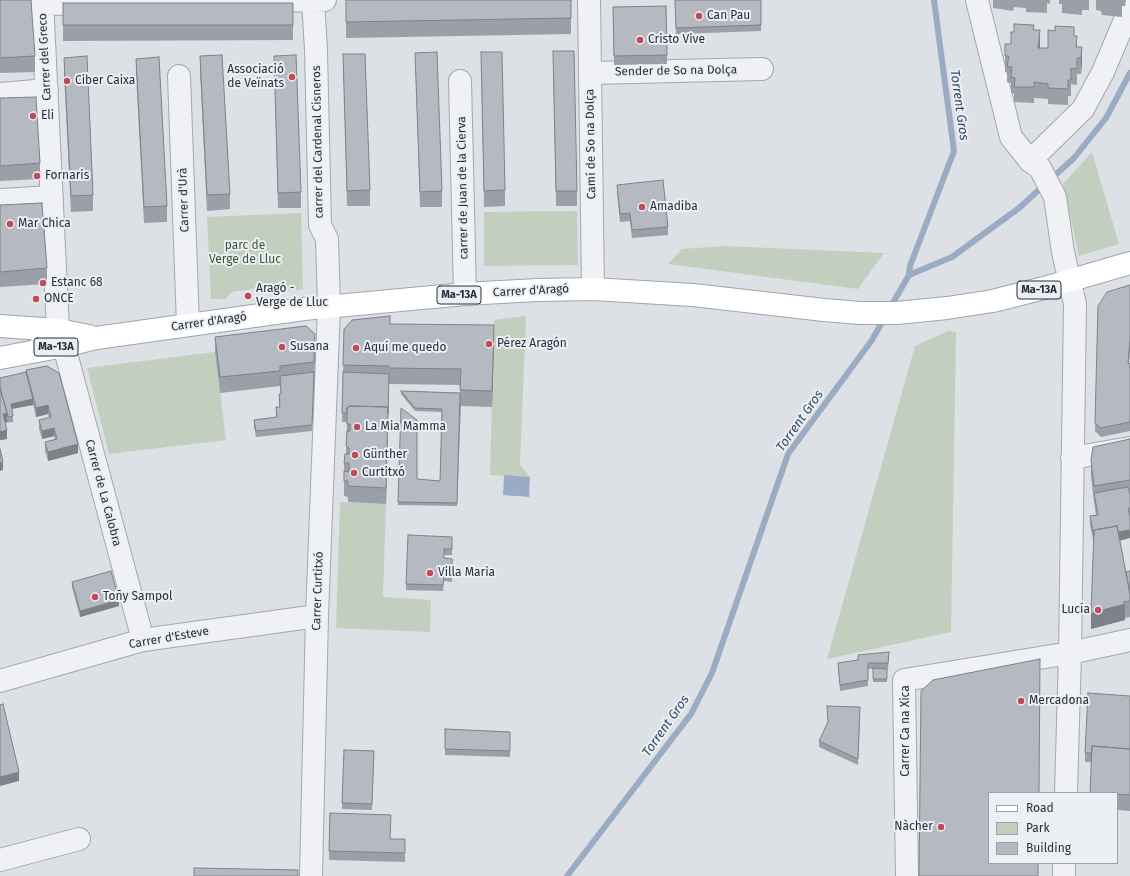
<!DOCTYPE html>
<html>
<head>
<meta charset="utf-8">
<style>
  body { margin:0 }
  #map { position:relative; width:1130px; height:876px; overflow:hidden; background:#dde0e5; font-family:"Fira Sans",sans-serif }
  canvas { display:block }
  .legend { position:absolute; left:988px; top:792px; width:130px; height:72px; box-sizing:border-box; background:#eceff3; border:1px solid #9da2a9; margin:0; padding:5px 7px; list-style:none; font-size:12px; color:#272e3b }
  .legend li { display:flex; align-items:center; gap:8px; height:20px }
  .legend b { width:20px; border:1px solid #9da2a9 }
</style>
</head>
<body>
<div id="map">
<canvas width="1130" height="876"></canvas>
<ul class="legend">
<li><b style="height:5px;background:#fff"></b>Road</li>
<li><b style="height:11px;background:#c2cfbe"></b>Park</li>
<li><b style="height:11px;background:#b4b9c2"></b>Building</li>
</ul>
</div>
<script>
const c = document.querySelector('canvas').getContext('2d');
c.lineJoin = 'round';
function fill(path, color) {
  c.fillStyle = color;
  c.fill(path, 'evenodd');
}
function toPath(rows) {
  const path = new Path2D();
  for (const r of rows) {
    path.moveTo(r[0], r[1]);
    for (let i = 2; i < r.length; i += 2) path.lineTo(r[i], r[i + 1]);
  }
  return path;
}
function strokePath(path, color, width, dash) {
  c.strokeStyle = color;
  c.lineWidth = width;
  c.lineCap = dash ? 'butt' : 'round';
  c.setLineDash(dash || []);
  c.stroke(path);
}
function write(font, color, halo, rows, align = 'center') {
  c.font = font + ' "Fira Sans",sans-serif';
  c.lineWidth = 4;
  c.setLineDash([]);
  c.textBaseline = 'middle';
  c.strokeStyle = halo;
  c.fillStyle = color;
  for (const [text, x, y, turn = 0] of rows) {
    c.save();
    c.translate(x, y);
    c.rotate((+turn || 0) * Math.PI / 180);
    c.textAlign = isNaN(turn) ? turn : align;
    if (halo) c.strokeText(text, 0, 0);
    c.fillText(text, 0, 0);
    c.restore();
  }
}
fill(toPath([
  [1092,152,1119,244,1079,256,1063,184],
  [577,211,578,265,484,266,484,212],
  [301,213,303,289,277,292,266,287,232,292,225,299,211,299,207,217],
  [724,246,884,253,858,289,668,264,682,249],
  [526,316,520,465,530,477,490,475,494,320],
  [948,331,956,332,951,632,827,659,915,346],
  [215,352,226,440,109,454,87,368],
  [340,502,386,504,383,597,431,600,430,632,336,628]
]), '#c2cfbe');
fill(toPath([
  [504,475,530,477,529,497,503,495]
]), '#9aacc3');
strokePath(toPath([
  [909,275,952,257,1019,208,1074,158,1106,118,1130,73],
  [890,308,909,275,910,266,954,151,934,0],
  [567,876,691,714,712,673,788,454,872,340,885,317]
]), '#9aacc3', 6);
const minor = toPath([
  [589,0,593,289],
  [977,0,1011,137,1030,161,1040,168,1055,197,1063,252,1075,304,1070,653,1066,793],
  [42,4,325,0],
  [590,73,762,69],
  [179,76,188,325],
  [460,81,465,294],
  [0,94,47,90],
  [1030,161,1083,109,1103,72,1130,8],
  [0,200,52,197],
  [42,338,58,330,42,0],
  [64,346,143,640],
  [1072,458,1130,448],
  [0,681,143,640,317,616],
  [0,860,79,839],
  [311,876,317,616,329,307,327,239,320,225,316,50,313,0],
  [907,876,904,680,1070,653,1130,640],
  [1064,876,1064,863]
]);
const major = toPath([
  [0,326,58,330,89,336],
  [0,358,64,346,96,338,304,309,465,294,537,290,593,289,693,295,824,310,860,313,897,313,947,308,993,301,1044,288,1130,263]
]);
strokePath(minor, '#a3a7af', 24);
strokePath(major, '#9da4b0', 24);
strokePath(minor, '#eff1f4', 22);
strokePath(major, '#fff', 22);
fill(toPath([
  [0,0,35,56,35,72,0,73],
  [346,0,571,0,571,34,346,38],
  [675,0,761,0,761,31,676,34],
  [993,0,1050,0,1050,4,1047,3,1047,13,1026,12,1026,8,1014,7,1013,11,993,8],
  [1059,0,1089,0,1089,10,1082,10,1082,15,1062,13,1062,4,1059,4],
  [1096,0,1126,0,1125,6,1122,6,1122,17,1102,15,1101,11,1096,10],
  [63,3,293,3,293,40,63,41],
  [666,6,667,64,614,65,613,7],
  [1034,30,1040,48,1048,48,1074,36,1077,47,1082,47,1081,74,1077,74,1077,85,1071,84,1071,96,1068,96,1068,105,1048,104,1048,99,1034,98,1034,103,1014,102,1014,93,1011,93,1011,83,1007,82,1007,72,1005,72,1005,44,1011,44,1014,32],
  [481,52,505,190,505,206,484,207],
  [415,53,442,191,442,207,420,207],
  [343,54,370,190,370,206,347,206],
  [200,56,230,194,230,209,207,211,200,72],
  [274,56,301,192,301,208,278,208],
  [64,58,93,195,93,211,71,212,64,73],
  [136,59,167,206,167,222,144,223,136,74],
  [553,66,577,191,577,206,556,206],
  [0,98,40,163,40,179,0,181],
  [617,185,668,227,668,235,632,238,630,221,620,222,617,193],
  [0,205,47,268,47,284,0,287],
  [1130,285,1130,348,1129,363,1130,364,1130,431,1101,437,1095,431,1098,306],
  [390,324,494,341,492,407,461,406,457,506,398,505,398,502,417,479,440,481,442,412,415,411,401,394,401,391,460,393,461,385,389,384,389,382,386,504,348,502,348,497,344,496,344,463,346,454,347,422,342,422,344,329],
  [215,337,315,350,312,431,256,437,254,426,254,420,276,417,276,407,279,407,279,394,281,394,280,386,220,393,215,352],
  [47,366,59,373,78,444,78,453,48,461,45,451,45,442,55,440,54,436,42,439,39,429,39,420,49,418,48,414,36,417,33,404,33,405,12,409,13,416,13,422,5,423,7,430,7,439,0,440,0,378,26,372,26,370],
  [1130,439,1130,538,1120,541,1126,572,1130,571,1130,617,1125,618,1125,620,1091,629,1094,544,1090,525,1090,516,1096,515,1094,502,1091,476,1091,460],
  [452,537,452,555,444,555,444,558,452,559,452,582,444,581,443,591,406,590,406,584],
  [72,582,119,606,80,617,72,587],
  [889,658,888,669,887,669,887,682,873,682,873,669,868,669,868,686,840,691,838,663],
  [1130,696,1130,811,1117,810,1117,793,1090,793,1092,762,1085,762,1085,753],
  [827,706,860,713,858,765,819,747,819,741,828,722],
  [445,729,510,732,510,757,445,755],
  [344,750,374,751,372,810,342,809],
  [330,813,390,839,405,839,405,862,329,860]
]), '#9b9fa7');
fill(toPath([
  [1040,30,1040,46,1038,63,1038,48],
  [1082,47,1082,63,1081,74,1081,58],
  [494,325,494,341,492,407,492,391],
  [315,334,315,350,312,431,314,372],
  [1130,339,1130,348,1128,372,1128,363],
  [33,399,33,405,11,409,11,404],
  [48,405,48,414,36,417,36,408],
  [388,407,388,422,386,504,386,488],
  [7,413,7,422,3,423,3,414],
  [54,428,54,436,42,439,42,431],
  [7,430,7,439,0,440,0,432],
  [78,444,78,453,48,461,48,452],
  [3,462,3,470,0,471,0,463],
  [1130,530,1130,538,1094,546,1094,537],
  [119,600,119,606,80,617,80,611],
  [1125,604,1125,620,1091,629,1091,613],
  [19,772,19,781,0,786,0,777]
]), '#7e8288');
const building = toPath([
  [0,0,31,0,35,56,0,58,0,0],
  [346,0,571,0,571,18,346,22,346,0],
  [675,0,761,0,761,25,676,28,675,0],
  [63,3,293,3,293,25,63,25,63,3],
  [666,6,667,55,614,56,613,7,666,6],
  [1014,24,1034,25,1033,30,1040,30,1038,48,1048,48,1048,30,1055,31,1055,26,1074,27,1074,36,1077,36,1076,47,1082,47,1081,58,1077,58,1077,69,1071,68,1071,80,1068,80,1068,89,1048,88,1048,84,1034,82,1034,87,1014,87,1015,78,1011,77,1012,67,1007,67,1009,56,1005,56,1005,44,1011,44,1011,32,1014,32,1014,24],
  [553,51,574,51,577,191,556,191,553,51],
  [437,52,442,191,420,192,415,53,437,52],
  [481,52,502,52,505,190,484,191,481,52],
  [343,54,365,54,370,190,347,191,343,54],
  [222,55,230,194,207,195,200,56,222,55],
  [296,55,301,192,278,193,274,56,296,55],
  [87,56,93,195,71,196,64,58,87,56],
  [159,57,167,206,144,207,136,59,159,57],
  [36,97,40,163,0,166,0,98,36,97],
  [663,180,668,227,632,230,630,213,620,214,617,185,663,180],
  [42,203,47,268,0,272,0,205,42,203],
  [1130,285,1130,339,1128,363,1130,364,1130,422,1101,428,1095,423,1098,306,1107,292,1130,285],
  [390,316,390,324,494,325,492,391,460,390,461,369,389,368,389,366,343,365,344,329,352,320,390,316],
  [306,326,315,334,314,362,280,366,280,371,220,377,215,337,306,326],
  [47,366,59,373,78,444,48,452,45,442,57,439,54,428,42,431,39,420,51,417,48,405,36,408,26,370,47,366],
  [26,372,33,399,11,404,13,416,8,417,7,413,0,388,0,378,26,372],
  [314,372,312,425,256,431,254,420,277,417,276,407,280,407,279,394,281,394,280,376,314,372],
  [343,372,389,374,388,414,388,407,350,406,347,408,347,413,342,413,343,372],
  [0,388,7,413,3,414,7,430,0,432,0,388],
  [401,391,460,393,457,503,398,502,401,408,417,420,417,479,440,481,442,409,415,408,401,391],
  [350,406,388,407,386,488,348,486,348,481,344,481,344,471,349,472,349,463,344,463,345,454,349,454,349,448,346,446,347,431,350,431,350,424,347,424,347,408,350,406],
  [1130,439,1130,480,1094,486,1091,460,1093,447,1130,439],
  [0,449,3,462,0,463,0,449],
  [1128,487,1130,495,1130,508,1128,509,1130,517,1130,530,1118,532,1117,526,1094,530,1094,536,1090,516,1098,515,1094,493,1128,487],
  [1117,526,1130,594,1130,601,1123,602,1125,604,1091,613,1094,530,1117,526],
  [408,535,452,537,452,549,444,549,444,558,452,559,452,576,444,576,443,585,406,584,408,535],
  [111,571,119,600,80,611,72,582,111,571],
  [1130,571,1130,594,1126,572,1130,571],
  [889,652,888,663,868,663,868,680,840,685,838,663,858,660,858,655,889,652],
  [1040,659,1039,793,989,793,989,863,1038,863,1038,876,919,876,921,691,933,680,1040,659],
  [873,668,887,669,887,679,873,679,873,668],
  [1088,693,1130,696,1130,749,1092,746,1092,753,1085,753,1088,693],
  [3,704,19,772,0,777,0,705,3,704],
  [827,706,860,707,858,759,819,741,828,722,827,706],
  [445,729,510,732,510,751,445,749,445,729],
  [1092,746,1130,749,1130,795,1117,794,1117,793,1090,793,1092,746],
  [344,750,374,751,372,804,342,803,344,750],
  [330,813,391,815,390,839,405,839,405,853,329,851,330,813],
  [194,868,298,870,298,876,194,876,194,868]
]);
fill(building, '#b4b9c2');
strokePath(building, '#7e8288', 1);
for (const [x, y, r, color] of [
  [699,16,4,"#c34957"],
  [640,40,4,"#c34957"],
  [292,77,4,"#c34957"],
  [67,81,4,"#c34957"],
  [33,116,4,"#c34957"],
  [37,176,4,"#c34957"],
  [642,207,4,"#c34957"],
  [10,224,4,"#c34957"],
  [43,283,4,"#c34957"],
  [248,296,4,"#c34957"],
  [36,299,4,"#c34957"],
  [489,344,4,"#c34957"],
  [282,347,4,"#c34957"],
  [356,348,4,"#c34957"],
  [357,427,4,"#c34957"],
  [355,455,4,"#c34957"],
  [354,473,4,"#c34957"],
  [430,573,4,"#c34957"],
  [95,597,4,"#c34957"],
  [1098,610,4,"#c34957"],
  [1021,701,4,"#c34957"],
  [941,827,4,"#c34957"]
]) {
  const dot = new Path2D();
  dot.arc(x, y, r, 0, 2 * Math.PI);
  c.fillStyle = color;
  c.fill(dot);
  strokePath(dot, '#eceff3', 1.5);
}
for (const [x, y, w] of [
  [1039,290,44],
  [459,295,44],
  [56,347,44]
]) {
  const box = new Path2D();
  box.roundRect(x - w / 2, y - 9, w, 18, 3);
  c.fillStyle = '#eceff3';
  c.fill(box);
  strokePath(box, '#272e3b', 1);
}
write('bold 11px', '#272e3b', null, [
  ["Ma-13A",1039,290],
  ["Ma-13A",459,295],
  ["Ma-13A",56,347]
]);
write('12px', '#272e3b', '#eceff3', [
  ["Can Pau",707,16],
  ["Cristo Vive",648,40],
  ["Associació",284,70,"right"],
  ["de Veïnats",284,84,"right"],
  ["Ciber Caixa",75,81],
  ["Eli",41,116],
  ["Fornaris",45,176],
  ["Amadiba",650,207],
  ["Mar Chica",18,224],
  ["Estanc 68",51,283],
  ["Aragó -",256,289],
  ["Verge de Lluc",256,303],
  ["ONCE",44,299],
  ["Pérez Aragón",497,344],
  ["Susana",290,347],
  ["Aquí me quedo",364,348],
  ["La Mia Mamma",365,427],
  ["Günther",363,455],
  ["Curtitxó",362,473],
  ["Villa Maria",438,573],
  ["Toñy Sampol",103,597],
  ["Lucía",1090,610,"right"],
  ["Mercadona",1029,701],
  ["Nàcher",933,827,"right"]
], 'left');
write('12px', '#272e3b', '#eceff3', [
  ["Carrer del Greco",45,57,-93],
  ["Sender de So na Dolça",676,71,-1],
  ["carrer del Cardenal Cisneros",318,142,-91],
  ["Camí de So na Dolça",591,144,-91],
  ["carrer de Juan de la Cierva",463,188,-91],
  ["Carrer d'Urà",184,200,-92],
  ["Carrer d'Aragó",531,291,-3],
  ["Carrer d'Aragó",209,322,-8],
  ["Carrer de La Calobra",103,493,75],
  ["Carrer Curtitxó",318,591,-88],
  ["Carrer d'Esteve",169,638,-10],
  ["Carrer Ca na Xica",906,731,-90]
]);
write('12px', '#3a5536', '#eceff3', [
  ["parc de",245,246],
  ["Verge de Lluc",245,260]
]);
write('italic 13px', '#354b6b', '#eceff3', [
  ["Torrent Gros",959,105,82],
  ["Torrent Gros",800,421,-55],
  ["Torrent Gros",666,726,-55]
]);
</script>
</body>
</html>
